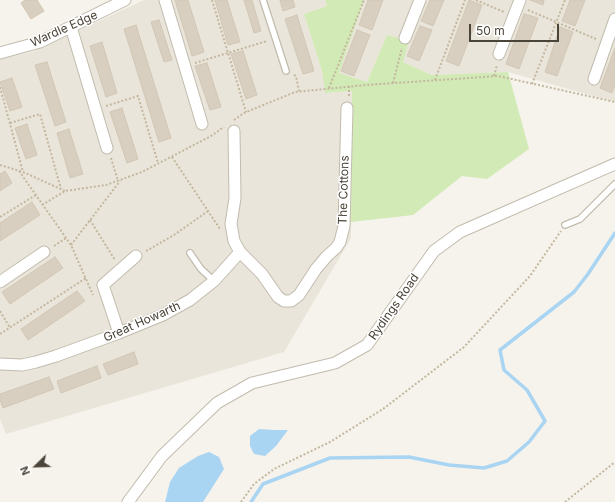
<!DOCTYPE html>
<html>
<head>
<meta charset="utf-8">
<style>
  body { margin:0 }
  #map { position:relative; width:615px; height:502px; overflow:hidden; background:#f6f3ec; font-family:Inter,sans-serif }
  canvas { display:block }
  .north { position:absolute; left:16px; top:446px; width:40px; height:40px; -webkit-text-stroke:3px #fff; paint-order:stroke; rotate:247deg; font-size:11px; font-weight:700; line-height:16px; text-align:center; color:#4b4439 }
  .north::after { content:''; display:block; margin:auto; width:14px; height:18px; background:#4b4439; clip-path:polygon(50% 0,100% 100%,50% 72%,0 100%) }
  .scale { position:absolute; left:469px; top:24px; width:90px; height:18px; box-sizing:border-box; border:2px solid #4b4439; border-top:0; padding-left:5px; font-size:12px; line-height:14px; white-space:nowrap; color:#4b4439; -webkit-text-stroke:3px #fff; paint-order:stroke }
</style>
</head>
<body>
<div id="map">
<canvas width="615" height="502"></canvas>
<div class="north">N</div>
<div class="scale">50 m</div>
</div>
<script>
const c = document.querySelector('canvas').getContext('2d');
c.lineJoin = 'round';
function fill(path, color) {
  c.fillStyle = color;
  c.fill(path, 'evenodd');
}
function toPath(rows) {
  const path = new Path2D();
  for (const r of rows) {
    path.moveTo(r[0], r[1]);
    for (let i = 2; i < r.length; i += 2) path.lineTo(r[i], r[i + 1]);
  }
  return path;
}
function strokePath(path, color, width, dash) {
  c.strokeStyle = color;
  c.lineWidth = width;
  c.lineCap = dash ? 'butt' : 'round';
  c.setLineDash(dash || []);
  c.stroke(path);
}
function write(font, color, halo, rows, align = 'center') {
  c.font = font + ' Inter,sans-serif';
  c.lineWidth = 3;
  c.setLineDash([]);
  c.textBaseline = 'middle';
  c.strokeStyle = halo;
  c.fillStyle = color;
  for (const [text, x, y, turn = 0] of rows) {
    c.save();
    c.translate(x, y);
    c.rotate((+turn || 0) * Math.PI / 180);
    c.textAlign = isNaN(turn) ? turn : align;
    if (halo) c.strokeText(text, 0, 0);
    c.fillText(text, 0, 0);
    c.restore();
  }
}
fill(toPath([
  [144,0,325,0,327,6,304,14,322,71,325,93,352,91,351,238,284,352,6,434,0,419,0,59,32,52],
  [364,0,615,0,615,102,508,72,432,75,403,62,387,35,367,82,338,73]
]), '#eae5da');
fill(toPath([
  [325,0,364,0,339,73,367,82,387,35,409,41,403,62,432,75,508,72,529,149,487,179,462,176,413,215,351,222,352,91,325,93,322,71,304,14,327,6]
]), '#d2eab5');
fill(toPath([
  [259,429,273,430,288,430,276,446,265,456,254,454,250,446,250,436],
  [209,452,219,457,224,469,203,502,165,502,170,482,179,468,198,456]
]), '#a9d4f2');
strokePath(toPath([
  [251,502,263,484,330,458,409,457,449,465,484,468,507,461,529,442,545,421,527,390,504,370,500,350,574,292,588,274,615,233]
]), '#a9d4f2', 3.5);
const building = toPath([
  [25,0,37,0,44,11,31,19,21,3,25,0],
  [175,0,188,0,204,52,192,56,175,0],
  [215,0,227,0,240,42,228,45,215,0],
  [244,0,252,0,261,31,254,33,244,0],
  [280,0,293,0,295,7,283,11,280,0],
  [368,0,383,0,372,30,359,25,368,0],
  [430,0,444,0,433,26,421,21,430,0],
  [469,0,482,5,459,66,446,61,469,0],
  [530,0,544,0,543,5,530,0],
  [570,0,585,0,575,26,562,21,570,0],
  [524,14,538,18,519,69,506,64,524,14],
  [297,15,314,71,303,74,285,19,297,15],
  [159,20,172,60,164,62,151,22,159,20],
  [136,25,171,138,159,142,124,29,136,25],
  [420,26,432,30,419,61,407,56,420,26],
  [560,27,573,32,557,76,545,72,560,27],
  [357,30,370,35,354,76,341,71,357,30],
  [102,42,117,93,106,97,90,46,102,42],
  [615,48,615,85,612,93,600,88,615,48],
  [243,51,257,95,246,99,231,54,243,51],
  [47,62,66,122,55,126,35,65,47,62],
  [207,63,221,107,210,110,195,66,207,63],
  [12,78,22,107,10,111,0,82,12,78],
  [122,108,138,159,127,163,110,112,122,108],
  [27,124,37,155,26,159,15,128,27,124],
  [69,129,83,174,70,178,57,133,69,129],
  [5,171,12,183,0,191,0,174,5,171],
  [32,202,40,215,0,241,0,223,32,202],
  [55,257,63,268,10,304,2,292,55,257],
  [77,291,85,301,28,340,21,329,77,291],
  [134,352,138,364,108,375,103,364,134,352],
  [97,366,101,378,61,393,57,381,97,366],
  [49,377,54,389,3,408,0,400,0,394,49,377]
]);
fill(building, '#d8cfc1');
strokePath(building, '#d3c7b4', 1);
const service = toPath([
  [263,0,286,71],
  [565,225,580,219,615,184],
  [190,253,201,269,214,281]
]);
const minor = toPath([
  [165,0,202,124],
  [71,27,107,148],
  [405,38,420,0],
  [0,53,40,42,125,0],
  [499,54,520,0],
  [594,79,615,19],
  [240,252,262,274,278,297,284,301,291,301,299,295,316,269,327,256,336,248,340,242,344,226,347,108],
  [0,282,44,252],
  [119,333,103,285,136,256],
  [0,364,22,365,36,362,56,356,119,333,163,315,190,300,214,281,240,252,234,241,231,224,235,198,234,131],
  [128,502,162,456,217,403,252,383,335,363,367,345,434,251,460,232,615,164]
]);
strokePath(service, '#c2bbae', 8);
strokePath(minor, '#c2bbae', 13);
strokePath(toPath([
  [212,0,246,112],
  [476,0,504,12],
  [528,10,596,39],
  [195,63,267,41],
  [294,75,296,76,299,91],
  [494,76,497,65],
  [435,80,465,0],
  [393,83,402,48],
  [532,84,565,0],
  [349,86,349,97],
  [0,87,23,172],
  [329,88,364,0],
  [106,106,138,96,158,163],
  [234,120,244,113,295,92,366,85,498,76,615,102],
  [10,123,40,114,61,189],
  [172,157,220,229],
  [111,158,118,181],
  [0,165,23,172,65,191],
  [19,171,71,245,93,295],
  [42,205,65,191,106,185,142,172,211,136,224,127],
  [0,217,36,195],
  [90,220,115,260],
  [71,245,120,181],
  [54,246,66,238],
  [146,251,174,235,208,211],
  [0,311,10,328],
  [0,334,86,278],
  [241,502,254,484,274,469,330,442,383,409,464,347,530,276,561,231],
  [565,502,615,462]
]), '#c4b79f', 2, [2, 2]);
strokePath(service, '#fff', 5.5);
strokePath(minor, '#fff', 11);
write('12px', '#4b4439', '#fff', [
  ["Wardle Edge",64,29,-24],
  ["The Cottons",344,190,-88],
  ["Rydings Road",394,307,-55],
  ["Great Howarth",142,322,-24]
]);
</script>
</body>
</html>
